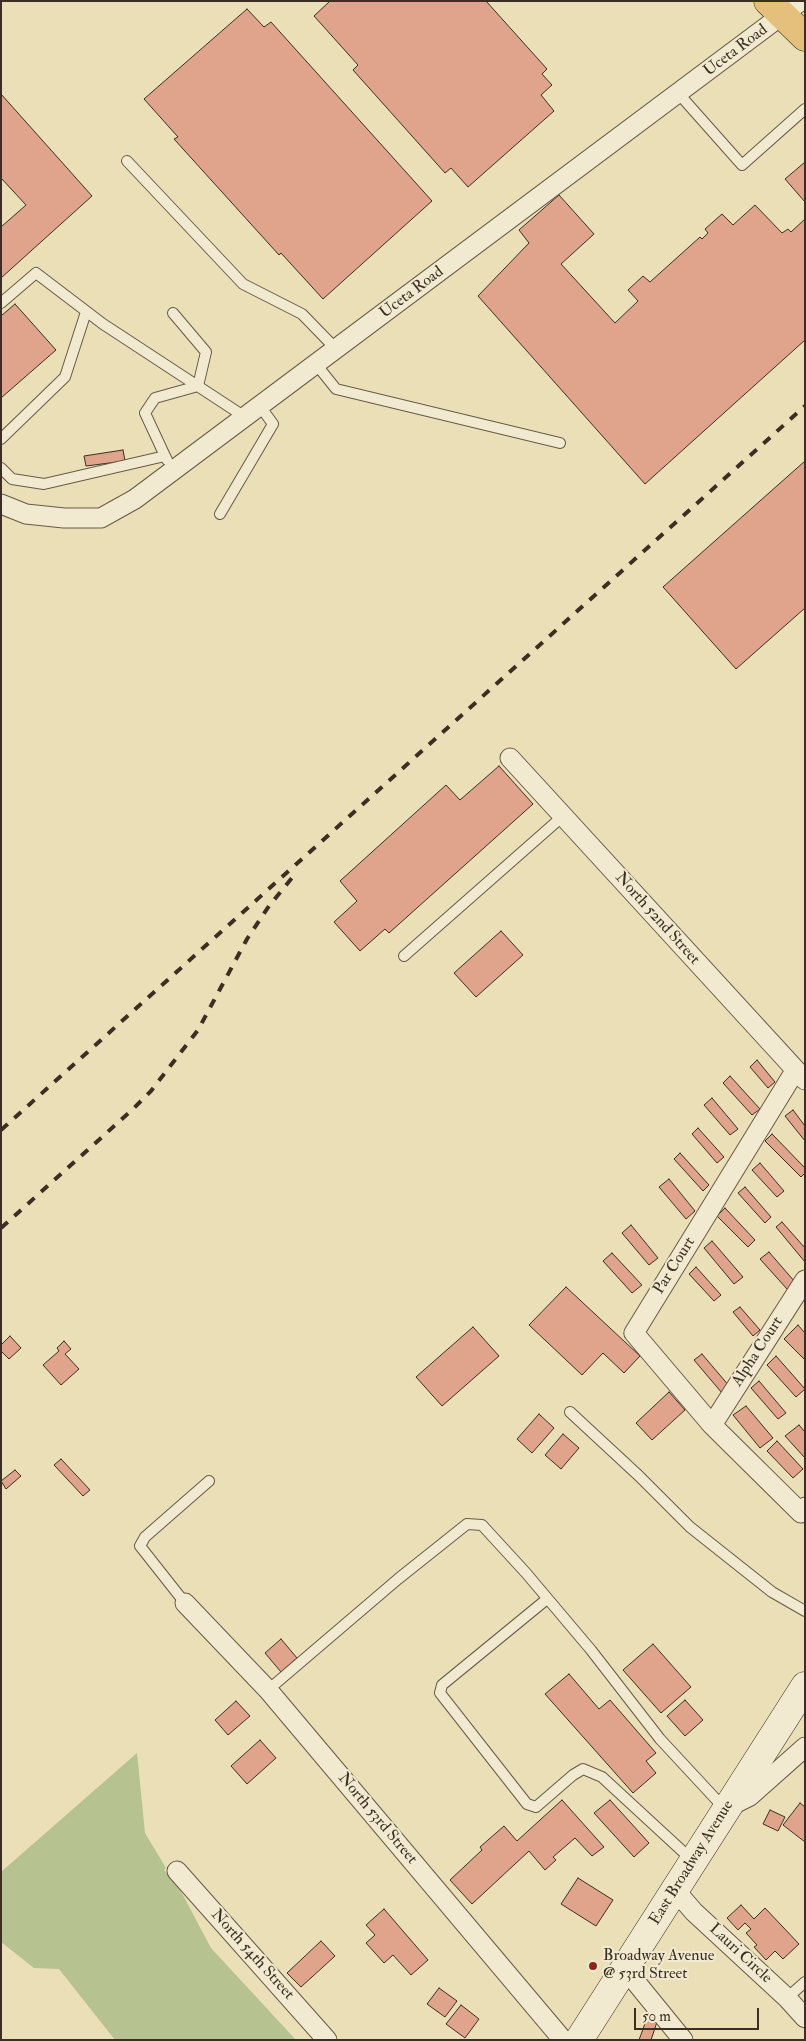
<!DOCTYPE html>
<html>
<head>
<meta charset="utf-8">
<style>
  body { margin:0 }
  #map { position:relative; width:806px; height:2041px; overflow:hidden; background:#eadfb7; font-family:"IM FELL Double Pica",serif }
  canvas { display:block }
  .frame { position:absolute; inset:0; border:2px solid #3c2e22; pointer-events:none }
  .scale { position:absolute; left:634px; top:2008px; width:125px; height:22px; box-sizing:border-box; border:2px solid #3c2e22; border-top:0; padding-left:6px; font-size:15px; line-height:18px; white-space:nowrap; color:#3c2e22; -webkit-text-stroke:4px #f1ead0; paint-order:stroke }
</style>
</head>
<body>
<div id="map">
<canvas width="806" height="2041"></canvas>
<div class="frame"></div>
<div class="scale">50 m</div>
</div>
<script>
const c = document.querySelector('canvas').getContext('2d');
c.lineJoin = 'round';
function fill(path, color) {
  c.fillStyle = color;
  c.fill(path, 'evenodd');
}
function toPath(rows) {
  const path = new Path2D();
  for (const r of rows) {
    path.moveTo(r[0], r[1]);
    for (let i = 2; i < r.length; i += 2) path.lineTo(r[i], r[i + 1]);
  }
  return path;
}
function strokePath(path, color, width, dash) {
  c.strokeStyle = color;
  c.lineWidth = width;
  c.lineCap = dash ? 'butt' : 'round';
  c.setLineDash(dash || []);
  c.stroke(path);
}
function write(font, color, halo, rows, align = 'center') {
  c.font = font + ' "IM FELL Double Pica",serif';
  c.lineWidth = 4;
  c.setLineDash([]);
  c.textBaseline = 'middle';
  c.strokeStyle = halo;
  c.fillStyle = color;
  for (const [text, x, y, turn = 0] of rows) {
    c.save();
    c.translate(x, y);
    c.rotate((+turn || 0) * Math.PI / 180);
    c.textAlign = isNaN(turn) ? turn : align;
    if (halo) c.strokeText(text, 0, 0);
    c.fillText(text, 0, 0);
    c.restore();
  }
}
fill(toPath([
  [137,1753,145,1833,166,1868,164,1870,174,1880,184,1897,211,1948,296,2040,115,2040,59,1969,34,1968,1,1942,1,1872]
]), '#b6c28f');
const building = toPath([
  [330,1,486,1,547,69,542,74,552,85,541,95,554,111,468,187,451,168,445,173,353,70,358,65,314,16,330,1],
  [247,9,264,27,271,22,432,201,323,299,281,253,279,255,174,139,178,137,144,99,247,9],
  [1,94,92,196,1,278,1,227,26,205,1,178,1,94],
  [805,162,805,202,785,179,805,162],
  [559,195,594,234,561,264,615,323,638,301,628,290,643,276,650,282,700,237,702,239,708,233,705,229,722,214,733,225,755,205,782,233,788,229,791,232,805,219,805,340,645,484,478,296,529,243,519,230,559,195],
  [15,304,56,350,1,398,1,316,15,304],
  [123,450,125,461,86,466,84,456,123,450],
  [805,461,805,608,736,669,663,587,805,461],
  [499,766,533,804,389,933,385,929,360,951,334,922,357,901,340,881,446,785,460,800,499,766],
  [501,931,523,955,476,997,454,973,501,931],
  [757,1060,775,1082,768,1088,750,1067,757,1060],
  [730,1076,760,1109,752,1115,723,1083,730,1076],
  [712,1098,738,1129,730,1135,704,1105,712,1098],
  [793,1110,805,1126,805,1141,785,1116,793,1110],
  [698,1128,724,1157,717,1163,692,1134,698,1128],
  [772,1134,805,1168,805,1173,801,1177,765,1141,772,1134],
  [680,1153,709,1185,703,1191,674,1159,680,1153],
  [760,1163,784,1191,777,1197,752,1170,760,1163],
  [669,1179,695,1211,686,1219,659,1187,669,1179],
  [745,1187,771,1217,765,1223,738,1193,745,1187],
  [725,1208,755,1240,748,1247,717,1216,725,1208],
  [782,1222,805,1248,805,1262,776,1227,782,1222],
  [631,1225,658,1258,649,1265,622,1233,631,1225],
  [712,1241,743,1277,734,1284,704,1248,712,1241],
  [769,1252,795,1282,787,1289,760,1259,769,1252],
  [612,1253,642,1285,632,1293,603,1261,612,1253],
  [696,1267,721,1295,714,1301,689,1274,696,1267],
  [566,1287,640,1356,624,1373,603,1353,582,1375,529,1325,566,1287],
  [740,1307,760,1330,753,1336,733,1312,740,1307],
  [798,1325,805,1333,805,1360,784,1339,798,1325],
  [473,1327,499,1356,442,1406,416,1377,473,1327],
  [10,1336,21,1348,9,1359,1,1351,1,1345,10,1336],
  [64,1341,71,1349,65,1354,79,1369,61,1385,43,1365,59,1351,57,1348,64,1341],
  [702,1354,730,1387,722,1393,694,1360,702,1354],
  [776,1356,805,1389,796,1397,767,1365,776,1356],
  [759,1381,786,1413,778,1419,751,1388,759,1381],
  [669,1392,685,1410,652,1440,636,1423,669,1392],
  [746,1406,773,1438,760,1448,733,1415,746,1406],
  [539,1414,554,1428,532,1453,517,1439,539,1414],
  [799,1425,805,1432,805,1458,785,1436,799,1425],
  [563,1434,579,1448,561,1469,545,1455,563,1434],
  [777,1441,803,1469,793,1478,767,1451,777,1441],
  [61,1459,90,1490,83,1496,54,1465,61,1459],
  [15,1470,21,1476,6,1489,1,1481,15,1470],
  [281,1639,297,1658,281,1672,265,1653,281,1639],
  [653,1644,691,1687,661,1713,623,1670,653,1644],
  [569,1674,599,1709,610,1700,656,1753,646,1761,656,1773,633,1793,545,1694,569,1674],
  [685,1700,703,1720,685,1736,667,1716,685,1700],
  [236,1701,250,1716,228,1735,215,1720,236,1701],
  [260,1740,276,1758,247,1784,231,1766,260,1740],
  [562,1800,604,1847,592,1856,575,1838,553,1857,556,1860,545,1870,529,1851,472,1904,450,1880,482,1850,480,1847,504,1826,517,1841,562,1800],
  [610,1800,649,1843,634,1857,594,1813,610,1800],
  [800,1803,805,1807,805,1842,783,1825,800,1803],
  [770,1810,785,1817,778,1831,763,1824,770,1810],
  [578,1878,613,1900,596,1926,561,1904,578,1878],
  [741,1905,754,1919,765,1908,799,1944,783,1959,775,1951,766,1960,754,1947,757,1945,746,1933,751,1929,745,1923,738,1930,727,1918,741,1905],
  [384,1909,428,1960,411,1975,393,1955,384,1963,366,1943,375,1935,366,1925,384,1909],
  [321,1941,335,1956,301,1987,287,1973,321,1941],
  [439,1988,457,2001,445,2017,427,2004,439,1988],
  [461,2005,479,2019,465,2038,446,2024,461,2005],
  [647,2018,657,2022,651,2040,639,2040,647,2018]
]);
fill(building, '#e0a48c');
strokePath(building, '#3c2e22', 1);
const lane = toPath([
  [679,94,742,165,805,109],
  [127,161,243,284,302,314,336,349],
  [1,303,36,273,103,324,245,417],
  [316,364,336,389,560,443],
  [1,439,65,377,86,312],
  [165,456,145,413,155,398,198,386,206,352,173,313],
  [1,468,12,479,44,484,165,456,167,460],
  [220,514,273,424,260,406],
  [404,956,563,816],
  [570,1412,639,1476,690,1527,772,1592,805,1611],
  [547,1599,442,1685,440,1693,527,1804,536,1807,573,1775,583,1769,602,1777,692,1860],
  [185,1603,140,1546,145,1537,209,1481],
  [268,1690,398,1579,467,1524,482,1525,526,1573,591,1650,660,1739,724,1808],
  [787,1998,805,1982]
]);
const street = toPath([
  [1,504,26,514,64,518,101,518,135,499,801,1],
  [510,758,805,1080],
  [795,1071,634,1333,712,1425,801,1513,805,1507],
  [712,1425,805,1280],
  [185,1603,268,1690,563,2040],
  [732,1805,750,1796,805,1747],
  [177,1871,327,2040],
  [675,1890,694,1912,787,1998,805,2018],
  [626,1970,683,2040]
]);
const secondary = toPath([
  [579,2040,805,1686]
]);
const primary = toPath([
  [768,1,805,37]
]);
strokePath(lane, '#685a47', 12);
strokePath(street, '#685a47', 21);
strokePath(secondary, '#3c2e22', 29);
strokePath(primary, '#3c2e22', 29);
strokePath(lane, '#f1ead0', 10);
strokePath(street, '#f1ead0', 19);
strokePath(secondary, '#f1ead0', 28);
strokePath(primary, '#e5c07c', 28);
strokePath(toPath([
  [1,1130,805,406],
  [1,1228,132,1110,151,1091,198,1030,247,939,269,906,296,873]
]), '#3c2e22', 4, [9, 9]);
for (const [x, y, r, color] of [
  [593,1966,5,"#8f2418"]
]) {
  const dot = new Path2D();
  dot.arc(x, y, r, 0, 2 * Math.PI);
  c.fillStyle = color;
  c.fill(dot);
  strokePath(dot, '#f1ead0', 2);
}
write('16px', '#3c2e22', '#f1ead0', [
  ["Uceta Road",736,51,-37],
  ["Uceta Road",412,293,-37],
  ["North 52nd Street",657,919,48],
  ["Par Court",675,1266,-58],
  ["Alpha Court",758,1352,-57],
  ["North 53rd Street",377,1819,50],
  ["East Broadway Avenue",692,1863,-58],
  ["Lauri Circle",740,1954,43],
  ["North 54th Street",252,1955,48]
]);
write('16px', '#3c2e22', '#f1ead0', [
  ["Broadway Avenue",603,1957],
  ["@ 53rd Street",603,1975]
], 'left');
</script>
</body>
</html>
